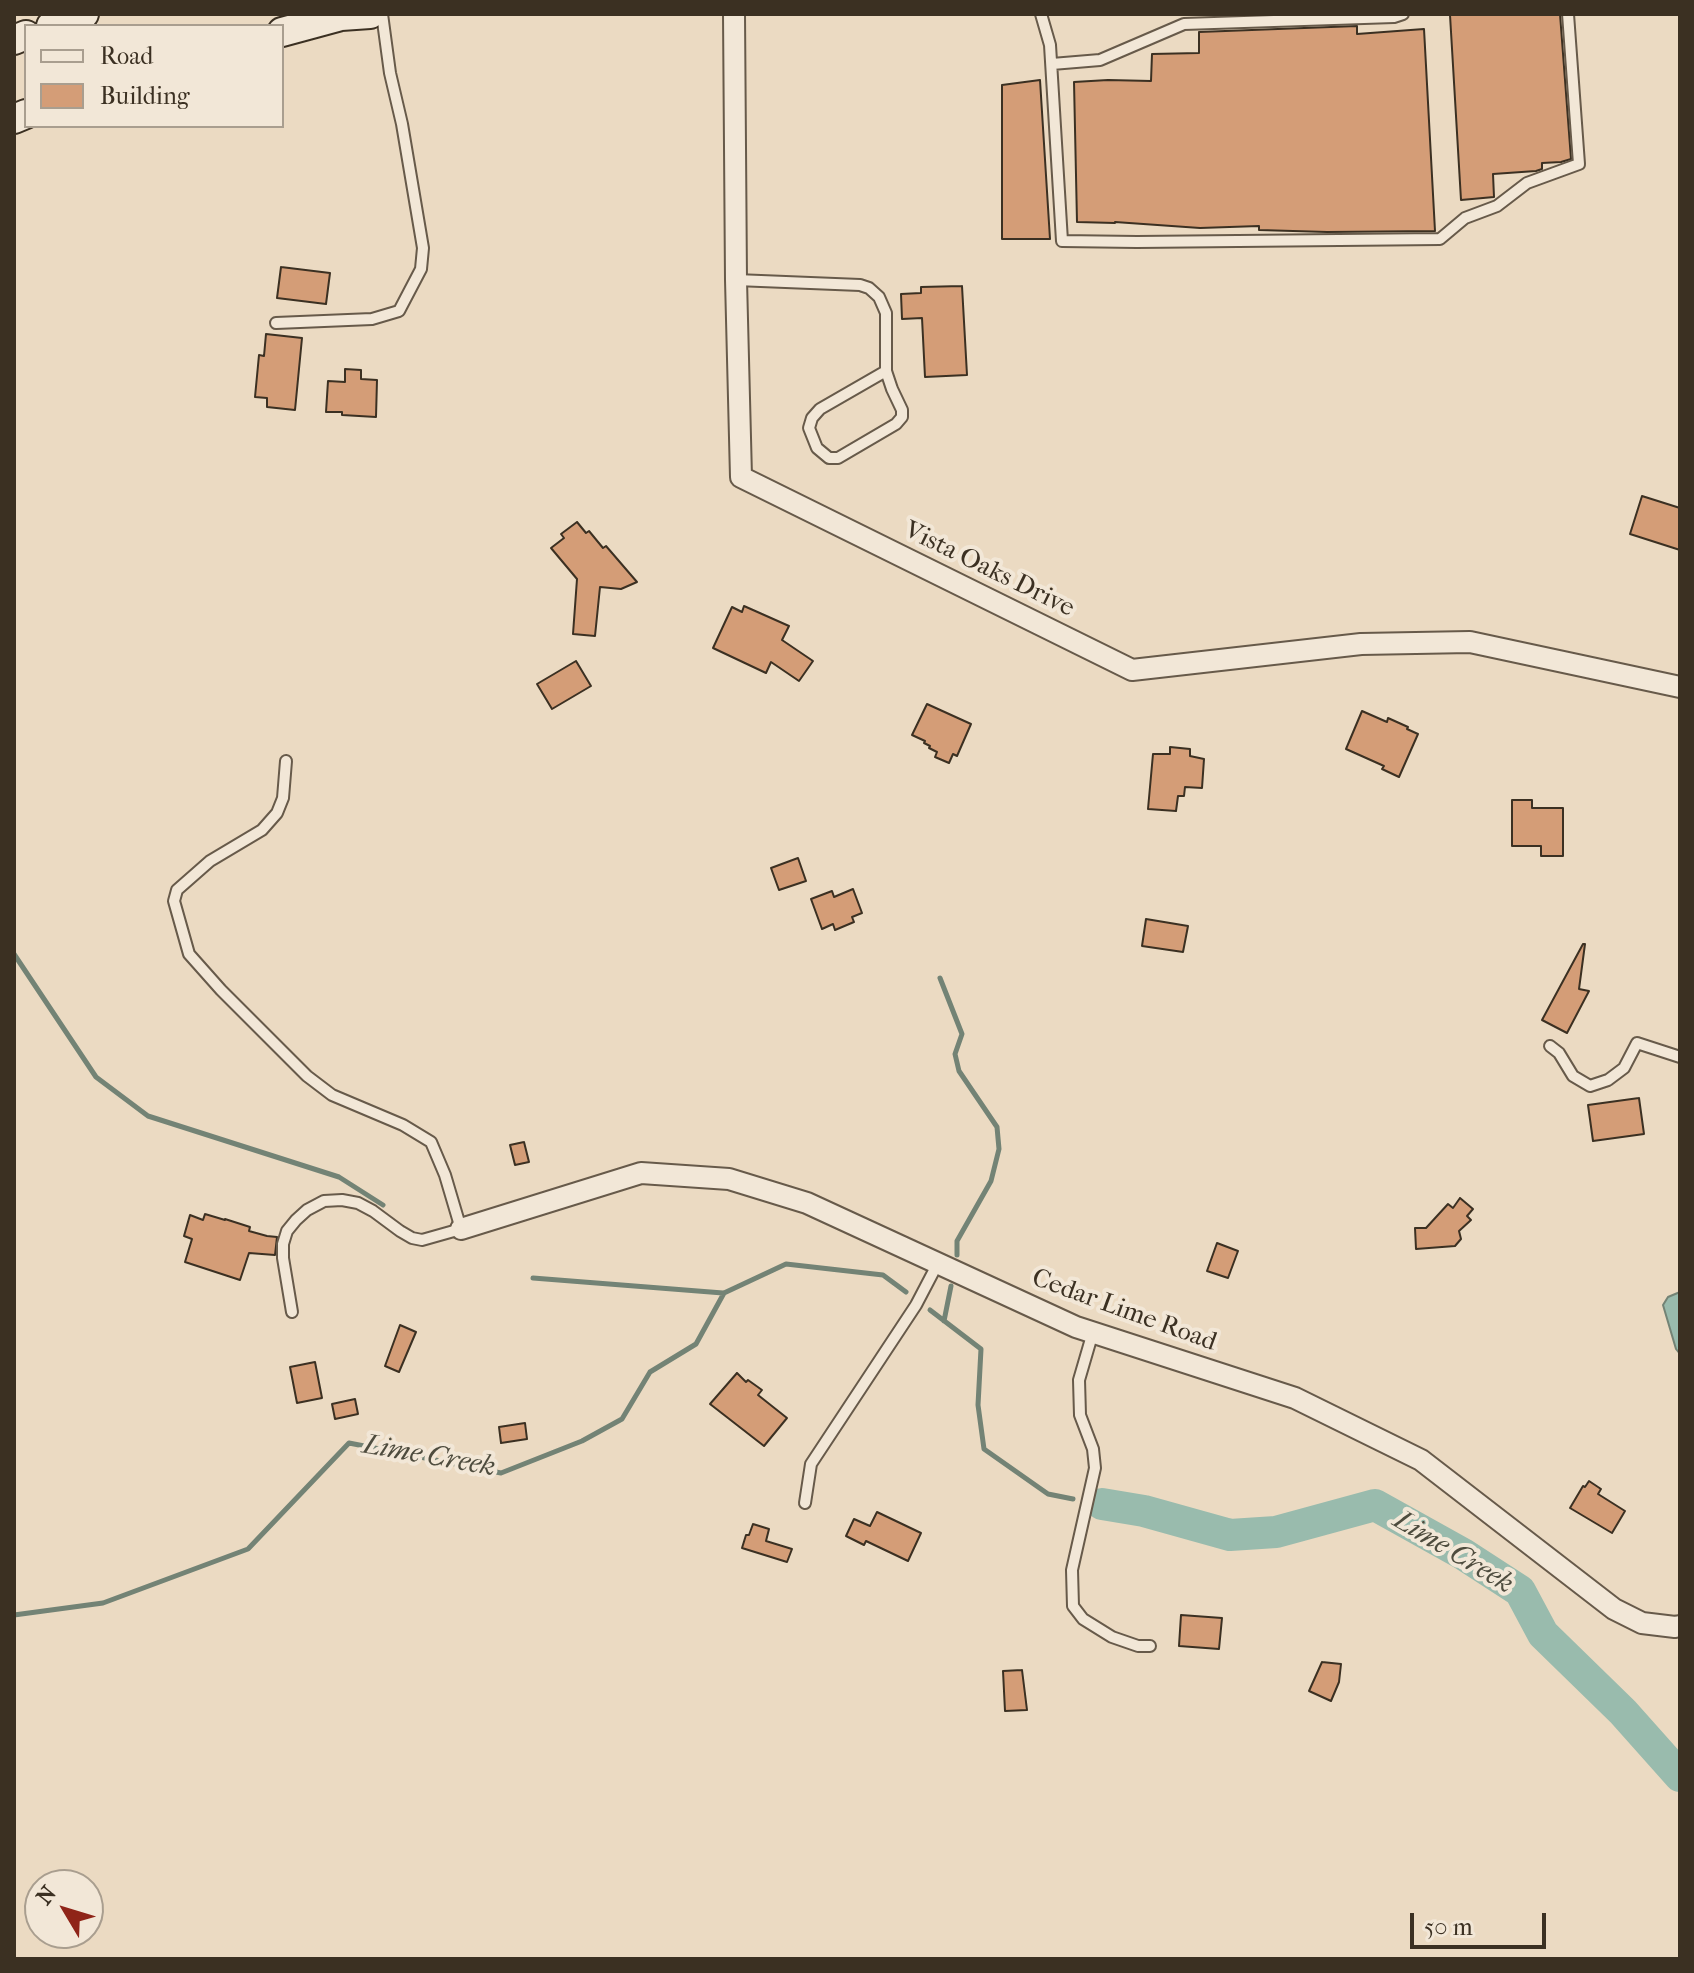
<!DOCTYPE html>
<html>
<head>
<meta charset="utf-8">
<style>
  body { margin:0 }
  #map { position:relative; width:1694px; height:1973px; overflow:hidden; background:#ebdac2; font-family:"IM FELL French Canon",serif }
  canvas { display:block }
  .frame { position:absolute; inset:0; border:16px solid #3b3022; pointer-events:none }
  .legend { position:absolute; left:24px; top:24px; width:260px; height:104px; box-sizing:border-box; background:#f2e7d7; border:2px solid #a99e8f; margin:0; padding:10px 14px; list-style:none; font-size:24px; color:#3b3022 }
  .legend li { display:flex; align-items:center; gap:16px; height:40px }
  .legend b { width:40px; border:2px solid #a99e8f }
  .north { position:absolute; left:24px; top:1869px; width:80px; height:80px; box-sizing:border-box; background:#f2e7d7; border:2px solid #a99e8f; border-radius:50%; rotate:308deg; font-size:22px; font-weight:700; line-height:32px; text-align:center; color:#3b3022 }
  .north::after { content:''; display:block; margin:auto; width:28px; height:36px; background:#8f2418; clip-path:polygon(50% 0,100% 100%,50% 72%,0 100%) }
  .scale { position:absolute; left:1410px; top:1913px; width:136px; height:36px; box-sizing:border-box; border:4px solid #3b3022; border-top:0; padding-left:10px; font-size:24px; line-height:28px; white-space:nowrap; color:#3b3022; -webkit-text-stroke:6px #f2e7d7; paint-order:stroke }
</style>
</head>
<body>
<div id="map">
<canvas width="1694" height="1973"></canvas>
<div class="frame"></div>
<ul class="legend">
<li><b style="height:10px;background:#f2e7d7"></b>Road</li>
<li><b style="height:22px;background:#d49d77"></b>Building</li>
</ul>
<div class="north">N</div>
<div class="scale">50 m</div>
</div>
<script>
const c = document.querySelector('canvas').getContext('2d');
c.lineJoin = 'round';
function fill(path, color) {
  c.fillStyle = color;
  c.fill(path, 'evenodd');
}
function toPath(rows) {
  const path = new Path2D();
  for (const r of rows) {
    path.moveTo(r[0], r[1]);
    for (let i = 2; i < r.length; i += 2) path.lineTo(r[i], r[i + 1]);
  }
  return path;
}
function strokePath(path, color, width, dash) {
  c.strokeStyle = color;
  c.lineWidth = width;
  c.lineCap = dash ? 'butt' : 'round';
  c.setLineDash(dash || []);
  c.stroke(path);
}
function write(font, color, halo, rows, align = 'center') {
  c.font = font + ' "IM FELL French Canon",serif';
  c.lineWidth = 8;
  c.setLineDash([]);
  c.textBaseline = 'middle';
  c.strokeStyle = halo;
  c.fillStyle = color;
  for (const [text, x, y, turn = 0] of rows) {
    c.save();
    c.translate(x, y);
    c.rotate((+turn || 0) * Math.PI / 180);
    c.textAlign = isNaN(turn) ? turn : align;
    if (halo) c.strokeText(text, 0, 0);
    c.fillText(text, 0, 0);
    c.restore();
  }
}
const water = toPath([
  [1680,1292,1680,1354,1676,1349,1663,1305,1668,1297,1680,1292]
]);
fill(water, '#99bbad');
strokePath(water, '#738375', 2);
strokePath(toPath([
  [14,954,96,1077,148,1116,339,1177,383,1205],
  [940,978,962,1034,955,1054,959,1071,997,1127,999,1149,991,1181,957,1241,957,1255],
  [533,1278,723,1293],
  [930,1310,981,1349,978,1405,984,1449,1048,1494,1073,1499],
  [944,1321,951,1286],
  [14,1615,103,1603,248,1549,349,1443,501,1473,582,1441,622,1419,650,1372,696,1344,724,1293,786,1264,883,1275,906,1292]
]), '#738375', 5);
strokePath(toPath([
  [1102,1504,1144,1511,1230,1535,1276,1532,1375,1505,1463,1554,1520,1591,1543,1634,1623,1712,1680,1776]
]), '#99bbad', 32);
const building = toPath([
  [1460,14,1560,14,1571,159,1561,162,1542,163,1542,169,1536,171,1493,174,1494,197,1461,200,1450,15,1460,14],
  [1357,26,1357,34,1424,29,1435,231,1327,232,1259,230,1259,226,1200,228,1115,222,1115,223,1077,222,1074,82,1108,80,1151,81,1152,54,1199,53,1199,32,1357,26],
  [1040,80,1050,239,1002,239,1002,85,1040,80],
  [281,267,330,273,326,304,277,298,281,267],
  [962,286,967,375,925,377,922,318,902,319,901,294,921,293,921,287,962,286],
  [266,334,302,338,295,410,267,407,267,398,255,397,259,355,264,356,266,334],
  [345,369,361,370,361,379,377,380,376,417,342,415,342,412,326,412,328,381,345,382,345,369],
  [1642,496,1680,508,1680,550,1630,534,1642,496],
  [577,522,586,533,589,531,603,548,606,546,637,582,621,589,600,587,595,636,573,634,577,579,551,548,564,538,561,534,577,522],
  [744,606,789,626,782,640,813,661,799,681,771,662,766,673,713,648,732,607,742,612,744,606],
  [576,661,591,686,552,709,537,684,576,661],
  [927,704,971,724,957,756,953,754,949,763,935,757,937,752,929,748,930,746,924,743,925,741,912,735,927,704],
  [1362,711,1387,722,1388,718,1408,727,1407,729,1418,734,1399,777,1382,769,1384,766,1346,749,1362,711],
  [1170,747,1190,749,1190,756,1204,759,1202,788,1185,787,1184,796,1178,796,1176,811,1148,809,1153,754,1170,754,1170,747],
  [1512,800,1532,800,1532,808,1563,808,1563,856,1541,856,1541,846,1512,846,1512,800],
  [798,858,806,881,779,890,771,868,798,858],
  [853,889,862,913,852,917,854,922,835,930,833,924,822,929,811,899,832,891,834,897,853,889],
  [1146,919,1188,926,1183,952,1142,946,1146,919],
  [1583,944,1585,944,1579,989,1589,991,1567,1033,1542,1020,1583,944],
  [1639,1098,1644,1134,1593,1141,1588,1105,1639,1098],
  [524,1142,529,1162,515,1165,510,1145,524,1142],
  [1460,1198,1473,1209,1467,1216,1471,1220,1459,1231,1461,1239,1455,1246,1416,1249,1415,1228,1426,1228,1448,1204,1453,1208,1460,1198],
  [205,1214,225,1220,225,1219,250,1227,249,1231,267,1236,277,1237,275,1255,249,1253,240,1280,185,1262,192,1239,184,1236,190,1215,203,1220,205,1214],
  [1217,1243,1238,1251,1228,1278,1207,1271,1217,1243],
  [400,1325,416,1332,399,1372,385,1366,400,1325],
  [315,1362,322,1398,297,1403,290,1367,315,1362],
  [737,1373,746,1382,748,1380,762,1390,758,1395,787,1418,764,1446,710,1404,737,1373],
  [355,1399,358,1414,335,1419,332,1404,355,1399],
  [525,1423,527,1439,501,1443,499,1427,525,1423],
  [1589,1481,1601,1489,1598,1494,1625,1511,1612,1533,1570,1508,1583,1486,1585,1487,1589,1481],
  [877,1512,921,1533,908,1561,866,1541,864,1545,846,1536,854,1519,870,1526,877,1512],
  [753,1524,769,1529,766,1541,792,1549,787,1562,742,1548,746,1535,749,1535,753,1524],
  [1181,1615,1222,1618,1219,1649,1179,1646,1181,1615],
  [1322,1662,1341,1664,1339,1682,1331,1701,1309,1691,1322,1662],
  [1022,1670,1027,1710,1005,1711,1003,1671,1022,1670]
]);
fill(building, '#d49d77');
strokePath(building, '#3b3022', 2);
const service = toPath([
  [1041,14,1050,45,1062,241,1137,242,1440,239,1465,218,1497,206,1527,183,1579,164,1568,14],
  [1052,64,1100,60,1184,24,1394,17,1403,14],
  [736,280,860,285,869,288,879,297,886,313,886,371,892,389,902,410,902,417,896,424,838,458,829,458,817,448,809,428,812,418,820,409,886,371],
  [276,323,372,319,399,311,421,269,423,248,402,124,390,73,382,14],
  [286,761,283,798,277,813,262,830,210,861,177,890,174,901,189,954,221,990,307,1076,332,1095,403,1125,431,1142,445,1175,461,1229,422,1240,412,1238,400,1231,373,1211,358,1203,342,1200,324,1201,307,1210,296,1220,287,1231,283,1244,283,1258,292,1312],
  [1550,1046,1559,1053,1573,1076,1590,1086,1608,1080,1624,1068,1637,1043,1680,1057],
  [1093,1332,1079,1380,1080,1415,1093,1449,1095,1468,1072,1570,1073,1606,1083,1619,1112,1637,1138,1646,1150,1646],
  [805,1503,811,1464,916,1305,938,1263]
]);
const minor = toPath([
  [734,14,736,280,741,477,1132,670,1361,644,1470,642,1680,687],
  [461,1229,641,1173,729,1179,807,1203,1076,1327,1295,1398,1421,1460,1614,1609,1642,1623,1675,1627,1680,1626]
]);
const secondary = toPath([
  [51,26,84,14],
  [282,32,341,16,370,14],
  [14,40,26,35],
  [14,119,26,114]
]);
strokePath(service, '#675a4a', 14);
strokePath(minor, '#675a4a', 24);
strokePath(secondary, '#3b3022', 32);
strokePath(service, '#f2e7d7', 10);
strokePath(minor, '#f2e7d7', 20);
strokePath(secondary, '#f2e7d7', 28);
write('26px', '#3b3022', '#f2e7d7', [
  ["Vista Oaks Drive",989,570,26],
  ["Cedar Lime Road",1124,1311,20]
]);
write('italic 28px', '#4e4c3e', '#f2e7d7', [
  ["Lime Creek",429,1457,10],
  ["Lime Creek",1453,1553,31]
]);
</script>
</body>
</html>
